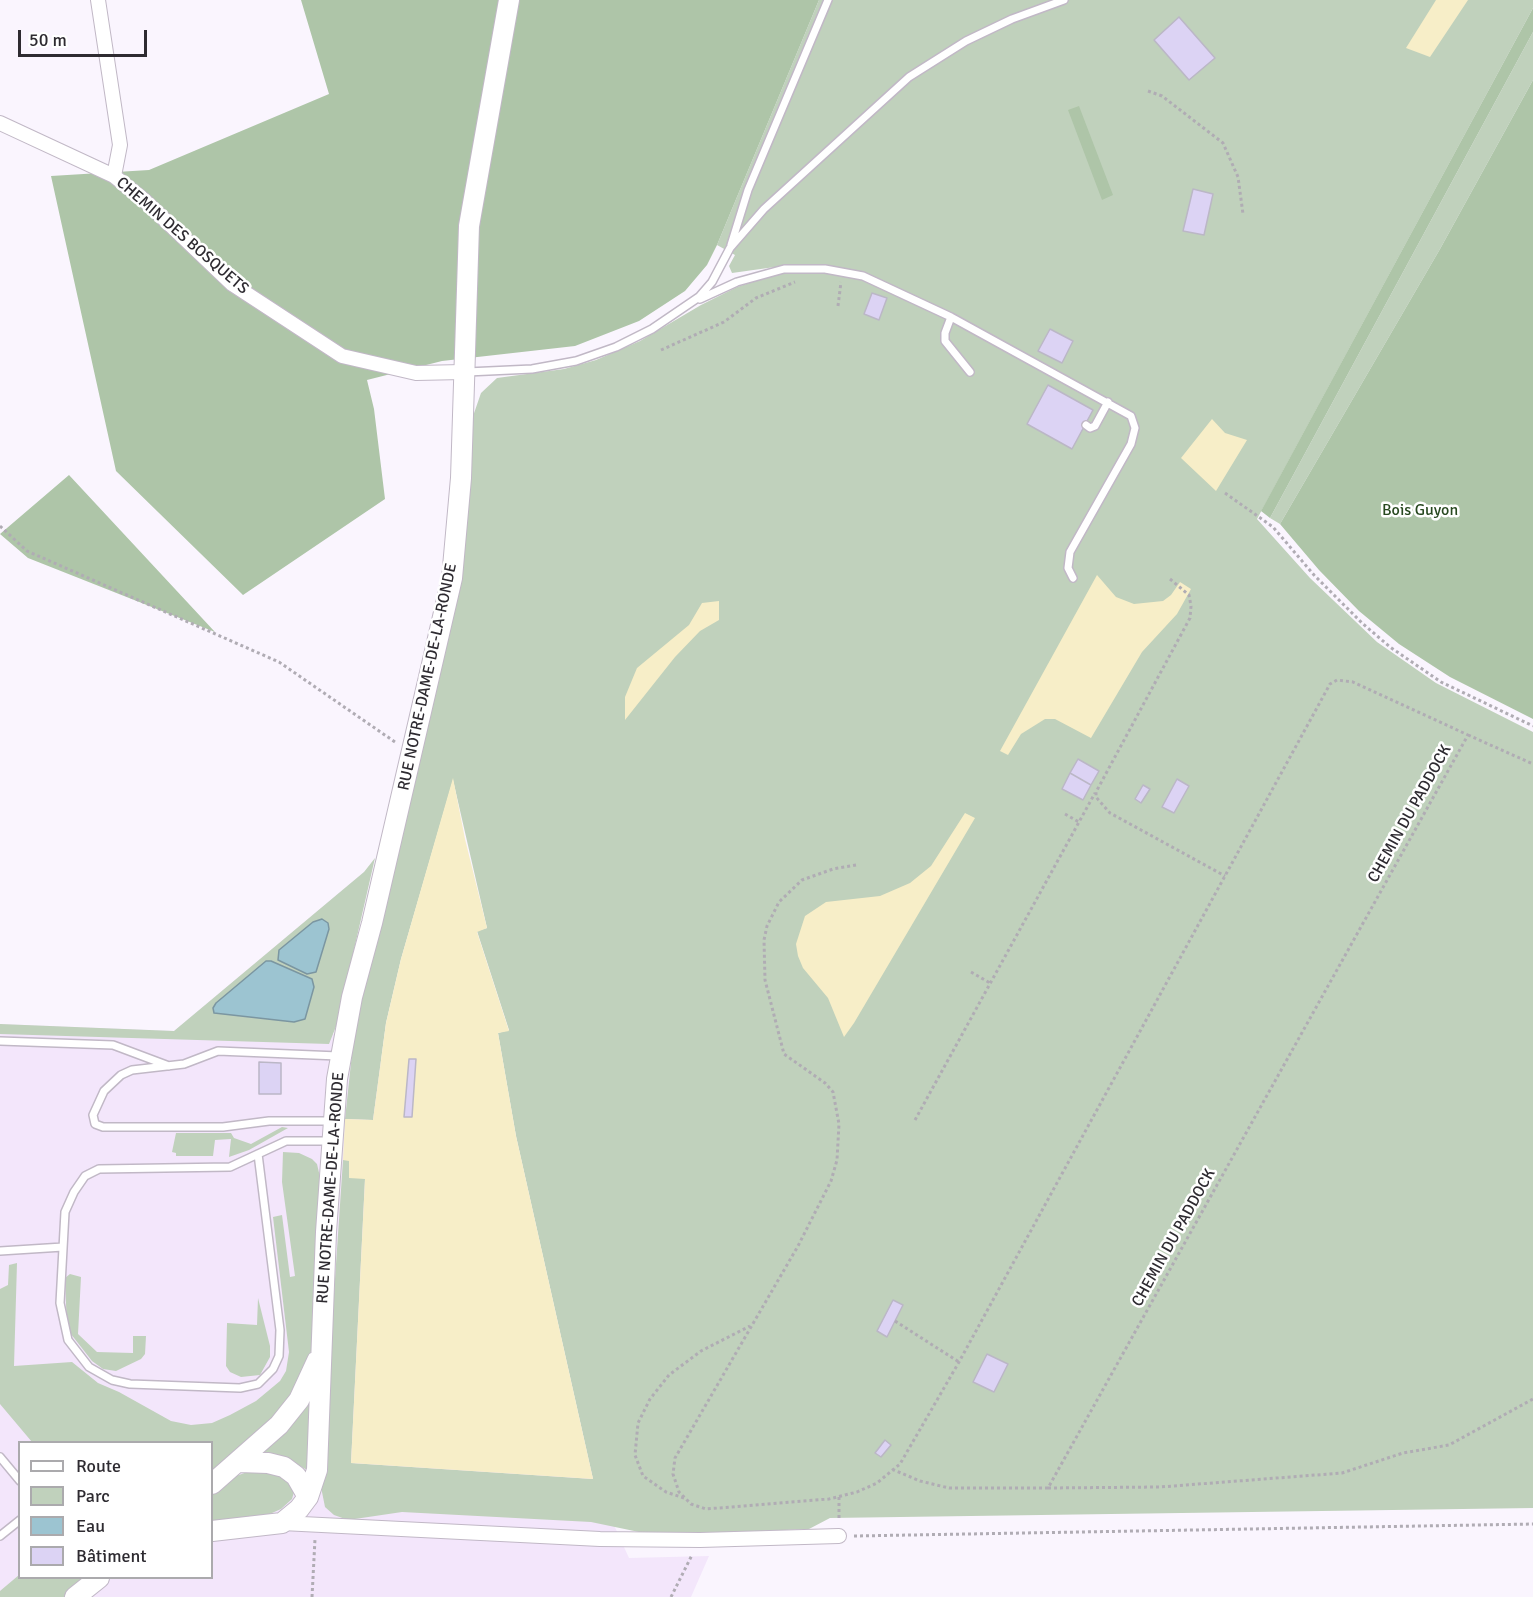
<!DOCTYPE html>
<html>
<head>
<meta charset="utf-8">
<style>
  body { margin:0 }
  #map { position:relative; width:1533px; height:1597px; overflow:hidden; background:#faf5fe; font-family:Signika,sans-serif }
  canvas { display:block }
  .legend { position:absolute; left:18px; top:1441px; width:195px; height:138px; box-sizing:border-box; background:#fff; border:2px solid #abaaad; margin:0; padding:8px 10px; list-style:none; font-size:18px; color:#2e2b31 }
  .legend li { display:flex; align-items:center; gap:12px; height:30px }
  .legend b { width:30px; border:2px solid #abaaad }
  .scale { position:absolute; left:18px; top:30px; width:129px; height:27px; box-sizing:border-box; border:3px solid #2e2b31; border-top:0; padding-left:8px; font-size:18px; line-height:21px; white-space:nowrap; color:#2e2b31; -webkit-text-stroke:4px #fff; paint-order:stroke }
</style>
</head>
<body>
<div id="map">
<canvas width="1533" height="1597"></canvas>
<ul class="legend">
<li><b style="height:8px;background:#fff"></b>Route</li>
<li><b style="height:16px;background:#c0d1bc"></b>Parc</li>
<li><b style="height:16px;background:#9cc4d1"></b>Eau</li>
<li><b style="height:16px;background:#dcd3f4"></b>Bâtiment</li>
</ul>
<div class="scale">50 m</div>
</div>
<script>
const c = document.querySelector('canvas').getContext('2d');
c.lineJoin = 'round';
function fill(path, color) {
  c.fillStyle = color;
  c.fill(path, 'evenodd');
}
function toPath(rows) {
  const path = new Path2D();
  for (const r of rows) {
    path.moveTo(r[0], r[1]);
    for (let i = 2; i < r.length; i += 2) path.lineTo(r[i], r[i + 1]);
  }
  return path;
}
function strokePath(path, color, width, dash) {
  c.strokeStyle = color;
  c.lineWidth = width;
  c.lineCap = dash ? 'butt' : 'round';
  c.setLineDash(dash || []);
  c.stroke(path);
}
function write(font, color, halo, rows, align = 'center') {
  c.font = font + ' Signika,sans-serif';
  c.lineWidth = 5;
  c.setLineDash([]);
  c.textBaseline = 'middle';
  c.strokeStyle = halo;
  c.fillStyle = color;
  for (const [text, x, y, turn = 0] of rows) {
    c.save();
    c.translate(x, y);
    c.rotate((+turn || 0) * Math.PI / 180);
    c.textAlign = isNaN(turn) ? turn : align;
    if (halo) c.strokeText(text, 0, 0);
    c.fillText(text, 0, 0);
    c.restore();
  }
}
fill(toPath([
  [364,872,328,1034,353,1033,530,1207,593,1479,629,1558,709,1556,691,1597,0,1597,0,1024,174,1031],
  [20,1442,212,1442,212,1578,20,1578]
]), '#f3e6fb');
fill(toPath([
  [819,0,1533,0,1533,8,1257,519,1310,578,1377,642,1436,683,1533,732,1533,1508,830,1518,809,1529,689,1534,639,1532,591,1522,402,1512,348,1520,334,1515,325,1507,321,1487,343,1160,349,1160,365,1179,351,1463,593,1479,516,1136,498,1033,509,1030,477,931,487,928,453,780,401,959,386,1023,373,1120,345,1119,356,1016,420,758,447,626,472,419,481,393,497,378,564,369,596,360,640,341,701,305,737,287,777,274,775,267,732,273,729,266,735,255,717,245],
  [1533,32,1533,80,1440,249,1280,524,1270,518],
  [375,858,337,1024,329,1044,0,1034,0,1024,174,1031,364,872],
  [282,1127,288,1128,249,1150,229,1157,231,1139,215,1140,213,1156,176,1156,176,1153,172,1152,176,1133,231,1133,234,1138,251,1144],
  [283,1152,299,1153,312,1159,317,1164,320,1177,314,1327,311,1351,306,1369,287,1407,212,1477,212,1442,32,1442,0,1404,0,1289,8,1285,9,1265,17,1263,14,1366,72,1362,98,1383,119,1392,171,1421,191,1425,212,1423,230,1415,256,1401,280,1381,286,1371,289,1352,273,1217,282,1215,290,1277,295,1276,282,1182],
  [70,1274,81,1277,78,1334,97,1352,133,1353,133,1336,146,1336,145,1354,141,1359,116,1371,103,1369,92,1361,67,1329,65,1278],
  [258,1298,270,1346,270,1357,260,1375,241,1377,230,1372,226,1366,227,1323,257,1325],
  [315,1396,307,1470,290,1460,263,1453,298,1408],
  [250,1471,278,1474,290,1483,294,1492,292,1499,281,1509,263,1517,212,1523,212,1493,236,1476],
  [19,1575,20,1578,87,1578,64,1597,0,1597,0,1591]
]), '#c0d1bc');
fill(toPath([
  [301,0,819,0,717,245,707,265,685,291,639,321,575,346,442,361,367,380,374,409,385,499,243,595,116,471,51,176,149,170,329,94],
  [1533,8,1533,32,1270,518,1261,511],
  [1533,80,1533,719,1450,677,1399,644,1359,611,1319,570,1280,524,1440,249],
  [1079,106,1113,195,1102,200,1068,110],
  [69,475,215,632,28,558,0,534]
]), '#aec5a8');
fill(toPath([
  [1436,0,1468,0,1430,57,1406,48],
  [1212,419,1225,433,1247,440,1216,491,1181,458],
  [1097,575,1116,597,1134,604,1163,601,1171,595,1180,582,1191,589,1177,614,1142,652,1091,738,1055,719,1045,719,1021,734,1008,755,1000,751],
  [719,601,719,620,700,631,675,657,625,720,625,697,637,668,689,625,702,603],
  [453,778,465,839,487,928,477,932,509,1031,498,1033,516,1136,593,1479,351,1463,365,1179,349,1178,349,1161,343,1160,345,1119,373,1120,386,1023,401,959],
  [965,813,975,818,854,1023,844,1037,828,998,803,968,798,956,796,944,805,916,826,902,880,896,910,883,931,866]
]), '#f7eec8');
const water = toPath([
  [322,919,328,923,329,929,316,972,307,974,278,960,279,950,313,922,322,919],
  [266,961,271,961,312,979,314,987,305,1019,294,1022,214,1013,213,1008,216,1003,266,961]
]);
fill(water, '#9cc4d1');
strokePath(water, '#7b96a1', 1.5);
const building = toPath([
  [1179,17,1215,58,1189,80,1154,40,1179,17],
  [1193,189,1213,194,1204,235,1183,231,1193,189],
  [872,293,887,298,879,320,864,314,872,293],
  [1050,329,1073,341,1062,363,1038,351,1050,329],
  [1048,385,1093,410,1072,449,1027,424,1048,385],
  [1078,759,1099,771,1091,785,1070,773,1078,759],
  [1070,773,1091,785,1083,800,1062,789,1070,773],
  [1177,779,1189,786,1174,813,1162,807,1177,779],
  [1143,785,1150,789,1141,803,1135,799,1143,785],
  [409,1059,416,1059,412,1117,404,1117,409,1059],
  [259,1062,281,1063,281,1094,259,1094,259,1062],
  [893,1300,903,1305,887,1337,877,1331,893,1300],
  [987,1354,1008,1364,994,1392,973,1382,987,1354],
  [885,1440,891,1445,881,1457,875,1453,885,1440]
]);
fill(building, '#dcd3f4');
strokePath(building, '#bbb7c6', 1.5);
const service = toPath([
  [731,245,748,190,828,0],
  [700,299,737,282,784,269,825,269,863,276,951,317,1131,416,1135,428,1131,444,1070,552,1068,568,1073,578],
  [951,317,945,333,945,341,970,372],
  [467,372,532,369,576,361,616,347,652,329,699,297,712,282,730,248,764,209,909,77,966,41,1012,19,1064,0],
  [1086,425,1090,428,1095,426,1108,402],
  [0,1041,113,1045,169,1066],
  [333,1121,269,1121,223,1127,103,1127,95,1124,93,1115,104,1091,121,1075,132,1070,184,1064,218,1051,338,1056],
  [258,1154,280,1330,279,1356,273,1369,258,1384,240,1388,130,1384,112,1380,89,1367,68,1340,60,1303,65,1212,74,1192,85,1176,99,1169,230,1167,286,1141,332,1141],
  [0,1251,63,1247],
  [0,1457,20,1481],
  [0,1536,20,1520]
]);
const minor = toPath([
  [98,0,120,145,114,176],
  [0,123,114,176,144,200,232,284,342,356,416,373,463,372],
  [282,1523,600,1539,700,1540,839,1536]
]);
const secondary = toPath([
  [239,1462,268,1463,284,1467,296,1476,308,1497],
  [212,1484,279,1425,299,1400,317,1361],
  [212,1531,282,1523,299,1509,308,1497,317,1470,326,1232,337,1079,352,997,372,923,452,578,461,478,469,226,509,0],
  [75,1597,99,1578]
]);
strokePath(service, '#c1b8c6', 10);
strokePath(minor, '#c1b8c6', 16);
strokePath(secondary, '#c1b8c6', 22);
strokePath(toPath([
  [1148,91,1162,96,1223,143,1238,177,1243,214],
  [838,306,841,282],
  [661,350,724,322,756,298,795,282],
  [1225,493,1273,527,1314,575,1362,623,1390,647,1441,682,1533,726],
  [0,526,27,551,279,662,395,742],
  [1170,579,1189,595,1191,606,1190,618,1096,792,1096,797,1110,813,1225,876],
  [1468,735,1533,764],
  [1065,814,1079,822],
  [856,865,833,869,802,880,779,902,767,926,764,940,765,980,784,1054,825,1083,833,1092,839,1124,837,1160,831,1181,798,1246,675,1458,673,1474,679,1492,691,1504,706,1509,829,1499,857,1492,877,1483,900,1464,959,1362,1330,684,1337,680,1353,682,1468,735,1048,1488,949,1488,920,1481,894,1470],
  [971,972,990,983],
  [915,1120,1095,793],
  [895,1321,959,1362],
  [1048,1488,1160,1487,1342,1473,1403,1453,1449,1445,1533,1399],
  [839,1497,839,1521],
  [684,1498,666,1492,643,1476,635,1455,638,1423,650,1399,669,1375,701,1351,750,1326],
  [854,1536,1533,1524],
  [312,1597,315,1539],
  [671,1597,692,1555]
]), '#b0acb4', 3, [3, 3]);
strokePath(service, '#fff', 7);
strokePath(minor, '#fff', 14);
strokePath(secondary, '#fff', 20);
write('16px', '#2e2b31', '#fff', [
  ["CHEMIN DES BOSQUETS",182,236,41],
  ["RUE NOTRE-DAME-DE-LA-RONDE",428,677,-78],
  ["CHEMIN DU PADDOCK",1410,814,-61],
  ["RUE NOTRE-DAME-DE-LA-RONDE",331,1188,-86],
  ["CHEMIN DU PADDOCK",1174,1238,-61]
]);
write('16px', '#284920', '#fff', [
  ["Bois Guyon",1420,511]
]);
</script>
</body>
</html>
